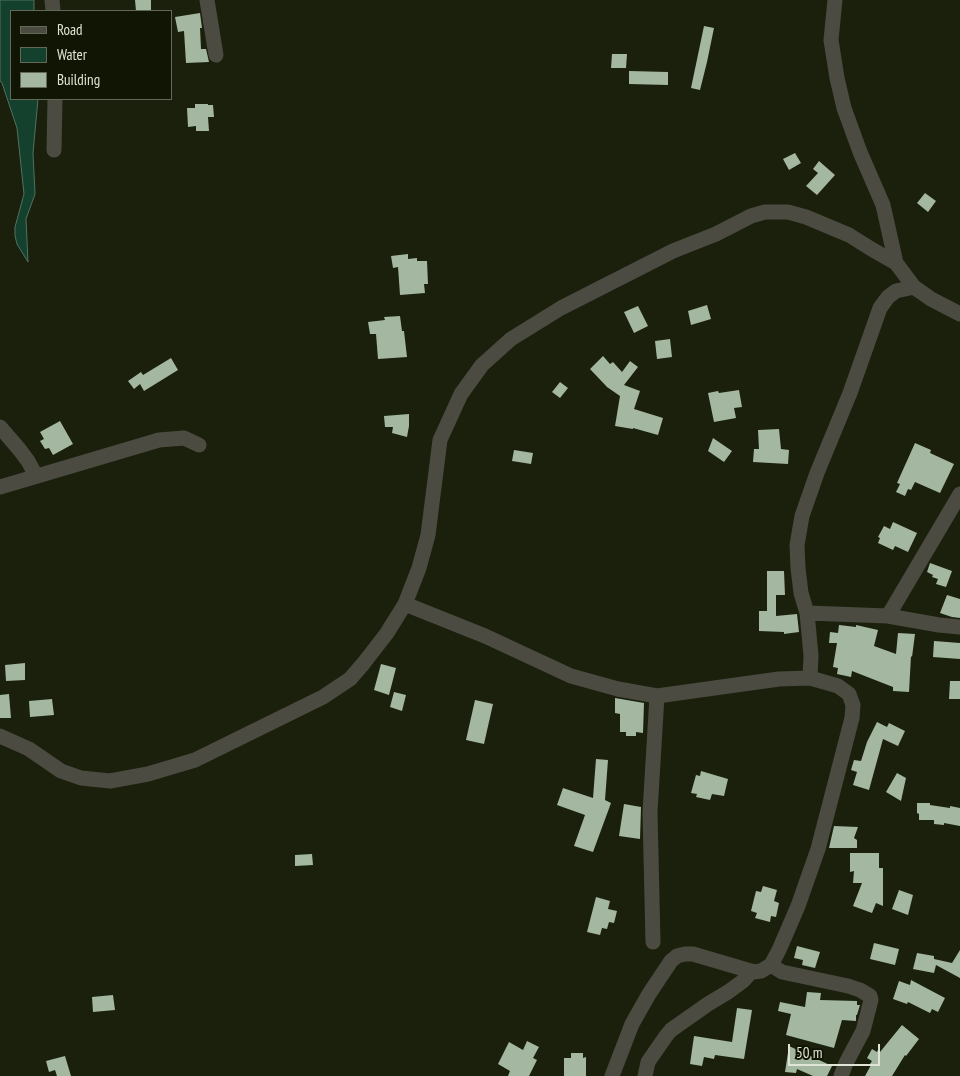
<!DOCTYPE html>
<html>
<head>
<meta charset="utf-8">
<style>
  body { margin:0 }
  #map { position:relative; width:960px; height:1076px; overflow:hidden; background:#1a200c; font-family:"PT Sans Narrow",sans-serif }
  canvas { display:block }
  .legend { position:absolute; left:10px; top:10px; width:162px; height:90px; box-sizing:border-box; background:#111604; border:1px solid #636858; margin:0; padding:6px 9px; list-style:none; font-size:15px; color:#dfe4d6 }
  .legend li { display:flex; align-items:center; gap:10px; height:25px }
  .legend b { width:25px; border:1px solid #636858 }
  .scale { position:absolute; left:788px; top:1044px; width:92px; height:22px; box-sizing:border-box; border:2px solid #dfe4d6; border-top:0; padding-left:6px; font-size:15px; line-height:18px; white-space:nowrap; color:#dfe4d6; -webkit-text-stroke:4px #111604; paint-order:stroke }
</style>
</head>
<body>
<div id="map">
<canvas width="960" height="1076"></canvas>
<ul class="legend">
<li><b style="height:6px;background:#4c4b41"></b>Road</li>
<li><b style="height:14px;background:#14412d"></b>Water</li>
<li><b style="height:14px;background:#a4b7a1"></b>Building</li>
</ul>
<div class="scale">50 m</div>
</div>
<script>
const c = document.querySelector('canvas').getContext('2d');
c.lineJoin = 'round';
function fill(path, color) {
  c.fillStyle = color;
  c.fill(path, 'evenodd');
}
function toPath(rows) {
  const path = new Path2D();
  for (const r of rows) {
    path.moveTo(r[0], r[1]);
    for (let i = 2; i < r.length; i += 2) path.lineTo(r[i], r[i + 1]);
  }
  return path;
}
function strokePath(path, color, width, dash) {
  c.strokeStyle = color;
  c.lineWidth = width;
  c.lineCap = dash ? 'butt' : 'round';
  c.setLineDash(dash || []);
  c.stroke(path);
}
const water = toPath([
  [0,0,34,0,34,11,11,11,11,99,38,99,33,153,35,194,26,219,28,262,17,244,15,236,15,227,24,194,17,128,2,83,0,81,0,0]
]);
fill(water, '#14412d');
strokePath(water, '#517260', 1);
fill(toPath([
  [135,0,151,0,151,11,136,11],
  [200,13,202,28,200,28,201,49,206,49,209,62,186,63,184,31,178,32,175,17],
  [704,26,714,28,707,62,700,90,691,88],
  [612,54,627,54,626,68,611,68],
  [629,71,668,72,668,85,629,84],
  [195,104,208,104,208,105,213,105,214,117,208,117,209,131,196,131,196,126,188,127,187,108,195,108],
  [795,153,801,163,789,170,783,159],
  [819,161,835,175,817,195,806,186,818,173,813,169],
  [925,193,936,201,928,212,917,203],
  [408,254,408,259,417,258,417,261,427,261,428,284,424,284,425,293,400,295,398,267,393,268,391,256],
  [707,305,711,319,691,325,688,311],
  [638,306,648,326,634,333,624,312],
  [400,316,402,331,404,331,407,357,378,359,376,334,370,334,368,322,385,320,384,317],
  [670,339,672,357,657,359,655,341],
  [603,356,610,364,613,362,622,372,630,361,638,367,624,385,640,391,634,409,663,418,658,435,633,428,633,429,615,426,620,396,607,387,590,369],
  [171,358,178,370,144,391,140,384,134,389,128,381,141,372,143,375],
  [560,382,568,388,560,398,552,392],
  [739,390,742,407,734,408,736,418,714,422,708,393,718,391,719,393],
  [409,414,409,426,407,437,392,433,393,427,385,427,384,416],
  [60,421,73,444,53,455,49,448,45,449,40,441,44,439,40,432],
  [779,429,781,449,789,450,788,464,753,462,754,449,759,449,758,430],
  [713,438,732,451,724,462,708,451],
  [915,443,931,450,930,453,954,464,940,493,915,482,911,490,908,489,905,496,896,492,900,484,897,483],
  [514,450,533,453,531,464,512,461],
  [893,522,917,533,908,552,895,546,893,550,878,543,880,538,878,537,884,526,890,529],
  [930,563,952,571,946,587,936,584,938,579,932,577,933,575,927,572],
  [767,571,784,571,785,595,776,595,776,616,797,614,799,632,784,634,784,632,759,631,759,611,767,611],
  [947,595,960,599,960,618,952,617,940,613],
  [839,625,856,627,856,625,878,630,874,646,896,654,898,633,915,634,912,657,911,656,909,692,893,691,893,687,852,671,851,677,837,674,838,668,833,667,837,643,829,643,830,632,838,633],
  [934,641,960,643,960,659,933,657],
  [25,663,25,680,6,681,5,665],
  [381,664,396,668,389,695,374,690],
  [950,681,960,681,960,699,949,699],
  [394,692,406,695,402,711,390,707],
  [9,694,11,718,0,718,0,695],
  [615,698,644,703,643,733,636,732,636,736,626,736,626,732,620,732,620,714,615,713],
  [52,699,54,715,30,717,29,701],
  [475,700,493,704,484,744,466,740],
  [877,722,887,727,889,723,905,731,898,746,883,739,869,790,853,785,857,772,851,770,854,760,861,761,867,742],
  [596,759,608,760,605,800,611,803,593,852,574,846,585,815,557,805,563,788,593,798],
  [701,771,728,779,724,796,712,794,710,800,696,797,697,794,691,793,696,775,700,776],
  [897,773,906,778,901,801,886,792],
  [917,803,930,803,930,805,950,808,950,806,960,808,960,826,944,823,944,825,934,824,934,820,919,820,919,814,917,813],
  [624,804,641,807,640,839,619,836],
  [834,826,858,827,854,838,857,840,857,848,829,848],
  [850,853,879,853,879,868,883,868,883,906,876,903,872,913,853,906,862,883,853,883,854,871,850,872],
  [312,854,313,865,295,866,295,855],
  [763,886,777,890,774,901,779,903,776,917,771,916,770,922,755,918,757,913,751,911,756,891,761,892],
  [899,890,913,895,908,915,892,909],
  [596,897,610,901,608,909,617,911,614,923,609,922,607,929,602,928,600,935,587,932],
  [874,943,899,949,895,965,870,959],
  [797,946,820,952,815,968,802,965,803,960,794,958],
  [960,950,960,978,936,965,934,973,913,969,917,953,934,956,934,959,952,963],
  [911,980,945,998,938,1012,932,1009,930,1013,908,1002,907,1004,893,999,899,981,910,985],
  [807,992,821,993,820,1000,857,1001,857,1005,860,1005,857,1015,856,1015,856,1021,842,1020,834,1048,786,1035,791,1014,778,1011,780,1002,805,1007],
  [113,995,115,1010,93,1012,92,997],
  [737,1008,752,1010,744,1059,715,1055,714,1059,704,1057,702,1066,690,1064,694,1036,732,1042],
  [902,1025,919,1039,906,1056,905,1055,892,1076,865,1076,871,1065,870,1064,872,1061,867,1058,872,1049,877,1052,878,1050,880,1052],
  [527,1041,539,1047,533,1058,537,1060,529,1076,508,1076,510,1071,498,1064,509,1042,523,1050],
  [789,1046,832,1066,827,1076,813,1076,797,1069,796,1073,785,1072],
  [571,1053,583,1053,583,1058,586,1057,586,1076,564,1076,564,1058,571,1058],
  [65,1056,71,1076,57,1076,55,1070,49,1072,46,1061]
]), '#a4b7a1');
strokePath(toPath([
  [52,0,53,11],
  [207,0,216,55],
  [835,0,831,40,837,78,844,108,860,152,883,205,896,263,914,287,931,299,960,314],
  [54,150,55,99],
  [0,427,19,449,28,461,36,476],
  [0,487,159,440,184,438,199,445],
  [405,604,485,636,571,676,618,689,657,696,779,679,810,678,838,686,849,694,853,705,852,718,818,849,798,906,779,950,771,965,761,971,754,972,693,954,685,954,677,956,671,961,649,994,632,1024,612,1076],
  [807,613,888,616,939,625,960,627],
  [888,616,960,494],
  [810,678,811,656,809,634,807,613,801,593,798,568,797,545,802,516,817,473,850,393,880,308,888,297,896,291,914,287],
  [0,736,29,749,61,771,81,778,110,781,148,774,195,760,323,697,350,679,363,664,387,633,405,604,419,568,428,535,440,440,461,394,482,365,511,339,561,308,673,251,716,234,751,216,765,212,788,212,806,217,849,235,873,250,896,263],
  [653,942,650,812,657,696],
  [771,965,782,972,848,986,860,990,870,996,871,1000,863,1031,846,1063,841,1076],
  [645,1076,648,1062,666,1036,671,1030,708,1004,728,992,743,981,752,971]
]), '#4c4b41', 15);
</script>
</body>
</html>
